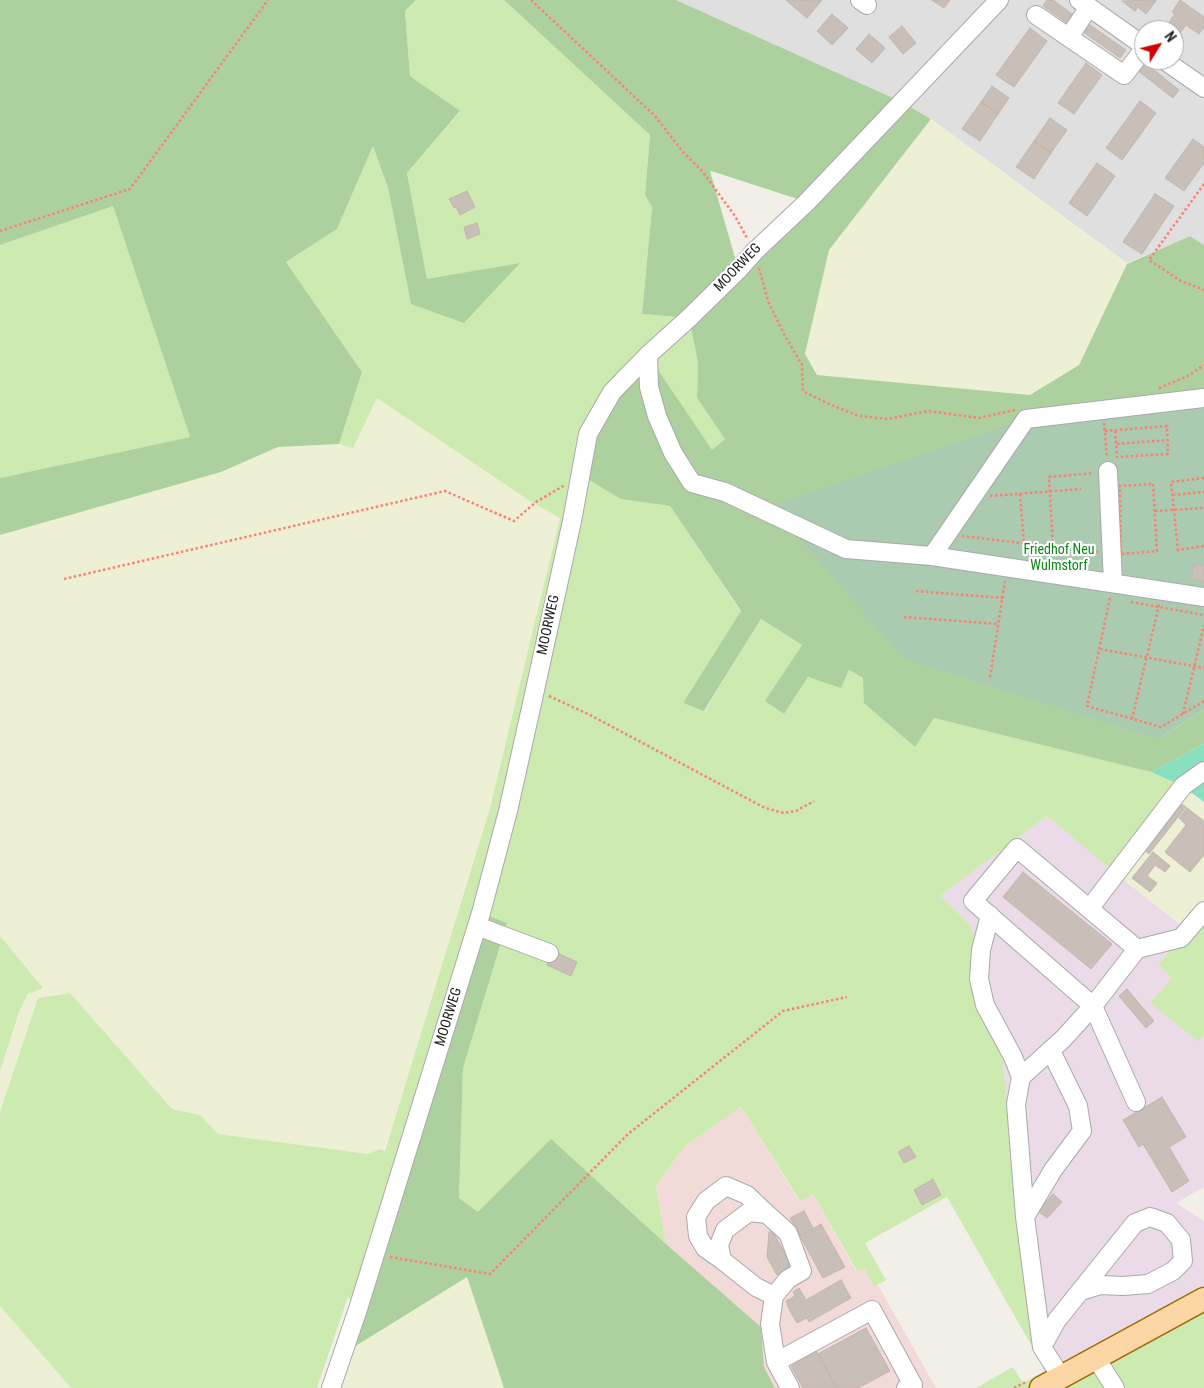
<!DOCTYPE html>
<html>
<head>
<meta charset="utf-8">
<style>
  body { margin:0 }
  #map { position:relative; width:1204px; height:1388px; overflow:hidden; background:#f2efe9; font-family:"Roboto Condensed",sans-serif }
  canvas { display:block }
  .north { position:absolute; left:1134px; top:20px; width:50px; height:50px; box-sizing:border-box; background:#fff; border:1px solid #a7a7a7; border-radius:50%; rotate:54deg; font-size:14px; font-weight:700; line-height:20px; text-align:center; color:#222 }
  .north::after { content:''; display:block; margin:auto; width:18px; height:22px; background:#d40000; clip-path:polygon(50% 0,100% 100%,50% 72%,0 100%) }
</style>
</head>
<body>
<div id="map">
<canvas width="1204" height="1388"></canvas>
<div class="north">N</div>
</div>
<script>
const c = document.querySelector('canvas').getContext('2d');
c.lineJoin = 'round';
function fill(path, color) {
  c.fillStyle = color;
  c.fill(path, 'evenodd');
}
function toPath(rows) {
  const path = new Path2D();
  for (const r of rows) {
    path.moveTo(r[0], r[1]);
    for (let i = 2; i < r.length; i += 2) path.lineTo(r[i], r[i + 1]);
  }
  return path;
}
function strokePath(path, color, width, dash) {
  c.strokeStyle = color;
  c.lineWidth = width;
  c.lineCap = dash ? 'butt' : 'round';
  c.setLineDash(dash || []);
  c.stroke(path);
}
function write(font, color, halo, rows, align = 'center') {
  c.font = font + ' "Roboto Condensed",sans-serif';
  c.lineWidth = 4.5;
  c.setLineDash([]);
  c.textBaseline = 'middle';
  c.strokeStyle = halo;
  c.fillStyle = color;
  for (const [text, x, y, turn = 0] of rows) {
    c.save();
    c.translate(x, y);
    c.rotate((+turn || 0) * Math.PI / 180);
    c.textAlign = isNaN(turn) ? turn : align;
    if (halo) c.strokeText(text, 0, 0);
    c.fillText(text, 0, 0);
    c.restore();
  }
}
fill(toPath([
  [676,0,1204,0,1204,245,1190,236,1127,263,931,119,902,102],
  [1144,30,1174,30,1174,60,1144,60]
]), '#e0dfdf');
fill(toPath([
  [741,1107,799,1201,813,1194,856,1271,864,1268,874,1287,878,1285,936,1388,775,1388,764,1367,761,1327,666,1244,656,1185,685,1146]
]), '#f2dad9');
fill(toPath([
  [1047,816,1188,931,1158,965,1173,978,1198,1042,1204,1034,1204,1187,1176,1203,1204,1221,1204,1298,1051,1382,1034,1350,1002,1055,976,1009,971,980,939,896]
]), '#ebdbe8');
fill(toPath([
  [931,119,1127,264,1079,365,1030,395,817,375,805,354,829,250],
  [376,397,560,518,548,561,549,564,490,808,392,1129,389,1131,317,1388,0,1388,0,535,221,472,278,447,339,444,353,447],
  [1183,786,1204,802,1204,911,1188,931,1116,874],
  [467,1277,504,1388,340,1388,354,1347]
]), '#eef0d5');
fill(toPath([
  [416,0,504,0,650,135,645,195,652,206,642,314,689,318,698,363,697,398,725,439,712,450,621,499,670,506,741,612,683,703,705,711,761,619,802,645,766,701,784,714,808,677,841,687,849,670,863,678,914,747,933,718,1151,772,1183,786,1116,874,1047,816,940,896,970,925,976,939,971,980,976,1009,1002,1055,1034,1350,947,1197,865,1243,886,1280,874,1287,864,1268,857,1271,813,1194,800,1201,741,1107,685,1146,656,1185,666,1244,605,1188,478,1212,459,1198,463,1068,507,923,481,913,358,1309,348,1297,317,1388,71,1388,0,1306,0,1112,38,998,70,993,172,1109,200,1115,218,1134,368,1154,380,1149,385,1151,490,808,560,518,527,499,377,398,353,448,339,444,362,372,286,262,337,229,373,146,388,188,411,304,519,263,427,280,407,173,460,112,410,76,405,11],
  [113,205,190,437,0,478,0,245],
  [1204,911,1204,1034,1199,1042,1150,1003,1172,978,1158,965],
  [0,936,43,988,28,994,19,1012,0,1071],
  [1204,1298,1204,1388,976,1388,1013,1367,1023,1383,1045,1371,1051,1382]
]), '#cdebb0');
fill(toPath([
  [0,0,416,0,405,11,410,76,460,111,407,173,427,279,520,263,464,323,411,304,388,188,373,146,337,229,286,262,362,372,339,444,278,447,221,472,0,535,0,478,190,437,113,206,0,245],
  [504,0,676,0,902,102,931,119,829,250,805,354,817,375,1030,395,1079,365,1127,264,1190,236,1204,245,1204,398,1158,739,1204,710,1204,744,1151,772,934,718,915,747,864,703,863,678,849,670,841,688,808,677,784,714,765,701,802,645,761,619,704,711,683,703,741,611,670,506,621,499,581,475,588,434,648,355,712,450,725,439,697,398,698,363,689,318,642,314,652,207,645,195,650,135],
  [710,171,711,171,807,202,738,268],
  [481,913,507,923,463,1068,459,1198,478,1212,551,1139,666,1244,761,1327,764,1367,775,1388,504,1388,467,1277,354,1347,358,1309]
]), '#add19e');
fill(toPath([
  [1204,398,1204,710,1158,739,904,659,771,506,1026,419]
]), '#aacbaf');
fill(toPath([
  [1204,744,1204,802,1183,786,1151,772]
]), '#88e0be');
const building = toPath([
  [786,0,822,0,807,18,786,0],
  [932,0,950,0,944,8,932,0],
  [1047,0,1053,0,1076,17,1070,25,1043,6,1047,0],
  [1155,0,1156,1,1146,14,1138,7,1135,11,1122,1,1155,0],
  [1180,0,1204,17,1204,27,1199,34,1186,25,1176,39,1174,37,1174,30,1164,29,1175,14,1172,12,1180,0],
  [832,14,848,28,832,45,817,31,832,14],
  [1084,21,1126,50,1120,58,1079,29,1084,21],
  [902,26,916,43,903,54,889,37,902,26],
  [1030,28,1047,41,1014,87,996,75,1030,28],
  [869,34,885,48,872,63,856,49,869,34],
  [1144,62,1179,90,1173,98,1137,70,1144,62],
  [1086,63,1102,75,1074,114,1058,103,1086,63],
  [992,86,1009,98,998,114,981,102,992,86],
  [1140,101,1156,113,1122,160,1106,148,1140,101],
  [981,102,998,114,980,141,962,129,981,102],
  [1050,118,1067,130,1051,153,1034,141,1050,118],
  [1193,139,1204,147,1204,163,1184,191,1165,178,1193,139],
  [1034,141,1051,153,1034,179,1016,167,1034,141],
  [1097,163,1115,176,1087,216,1069,203,1097,163],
  [467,191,475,207,460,215,456,207,454,208,449,199,467,191],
  [1155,194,1174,206,1142,254,1123,242,1155,194],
  [477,223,480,234,467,239,464,227,477,223],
  [1194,564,1204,565,1204,582,1191,579,1194,564],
  [1180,803,1186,807,1149,854,1143,849,1180,803],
  [1187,808,1204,821,1204,855,1190,872,1165,852,1186,825,1179,818,1187,808],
  [1153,852,1170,866,1165,872,1155,865,1147,876,1157,883,1150,892,1132,878,1153,852],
  [1023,872,1112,944,1091,969,1003,897,1023,872],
  [553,951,577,962,571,976,547,965,553,951],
  [1127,989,1154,1021,1146,1028,1119,996,1127,989],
  [1162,1097,1186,1137,1169,1147,1189,1181,1172,1192,1143,1144,1139,1147,1123,1120,1162,1097],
  [909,1146,916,1157,904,1163,898,1152,909,1146],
  [933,1179,941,1195,922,1205,914,1190,933,1179],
  [1053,1194,1062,1202,1047,1218,1038,1211,1053,1194],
  [804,1211,813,1228,800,1236,790,1218,804,1211],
  [821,1224,845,1267,823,1278,800,1236,821,1224],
  [772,1230,792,1267,777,1275,767,1257,769,1232,772,1230],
  [841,1280,851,1298,809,1322,807,1318,797,1323,789,1309,786,1301,795,1296,793,1292,799,1288,806,1300,841,1280],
  [866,1328,890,1371,858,1388,837,1388,818,1354,866,1328],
  [815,1349,837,1388,803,1388,791,1366,805,1358,804,1356,815,1349]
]);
fill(building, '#c7bfb8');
strokePath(building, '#c4b6ab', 1);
const minor = toPath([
  [860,0,867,5],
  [1079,0,1144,46],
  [1036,15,1124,75,1144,49],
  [1069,37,1089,7],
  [1164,60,1204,88],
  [648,355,649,387,657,416,673,453,692,483,725,492,846,549,932,556,1204,597],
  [1108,471,1113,583],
  [932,556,1026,419,1204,398],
  [1089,909,1183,786,1204,771],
  [990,915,981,950,979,979,985,1005,1013,1057,1021,1077,1016,1104,1025,1217,1042,1347,1061,1377],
  [477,926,549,953],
  [1137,949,1181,938,1204,911],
  [1021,1077,1063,1039,1093,1006,1137,949,1017,848,973,901,1093,1006,1136,1102],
  [1025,1217,1053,1170,1082,1131,1078,1106,1051,1051],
  [722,1260,705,1248,698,1236,696,1217,706,1201,726,1186,747,1195,767,1214],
  [774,1296,756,1287,722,1260,719,1245,725,1230,749,1212,767,1214,788,1233,802,1271,788,1279,774,1296,770,1324,776,1362],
  [1042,1347,1057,1320,1135,1223,1150,1217,1167,1223,1181,1240,1183,1261,1173,1271,1148,1284,1123,1286,1101,1285,1081,1291],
  [1096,1358,1115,1388],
  [331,1388,358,1309,481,913,508,811,535,690,572,521,588,434,612,392,648,355,689,318,739,269,755,251,807,202,999,0],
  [790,1388,776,1362,872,1310,913,1385,906,1388]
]);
const major = toPath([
  [1041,1388,1204,1299]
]);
strokePath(minor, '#a9a9a9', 20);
strokePath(major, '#a06b00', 25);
strokePath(toPath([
  [531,0,655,116,683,152,702,171,735,216,747,238],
  [1204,184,1149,260,1181,281,1204,290],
  [0,231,130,189,268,0],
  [759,268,768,301,785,336,802,365,803,391,829,404,859,416,888,419,928,411,979,418,1015,410],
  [1159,388,1188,376,1204,365],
  [1104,423,1107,457],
  [1105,431,1167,426,1168,454,1117,457,1115,430],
  [1117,444,1168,440],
  [1204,478,1171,482,1178,550,1204,546],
  [1153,484,1157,551,1121,554,1120,486,1153,484],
  [1020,494,1025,555],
  [1173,495,1204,492],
  [990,496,1081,489],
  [1155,511,1204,508],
  [962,536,1098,552],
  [1053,547,1049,477,1094,473],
  [64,579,445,491,514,521,536,502,565,485],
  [916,591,1003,598],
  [1110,598,1087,706,1161,727,1204,701],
  [1131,602,1204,615],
  [904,617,999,624],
  [1100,649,1204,668],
  [990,677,1005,581],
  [549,696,590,715,765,808,784,813,796,811,814,801],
  [1183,714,1204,625],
  [1132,719,1159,605],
  [390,1257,490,1274,628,1134,783,1011,847,997],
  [1014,1388,1026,1382]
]), '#fa8072', 2.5, [2.5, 2.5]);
strokePath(minor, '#fff', 18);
strokePath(major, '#fcd6a4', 22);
write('14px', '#222', '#fff', [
  ["MOORWEG",738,268,-46],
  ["MOORWEG",549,625,-78],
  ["MOORWEG",449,1017,-73]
]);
write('14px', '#0c8416', '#fff', [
  ["Friedhof Neu",1059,550],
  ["Wulmstorf",1059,566]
]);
</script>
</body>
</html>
